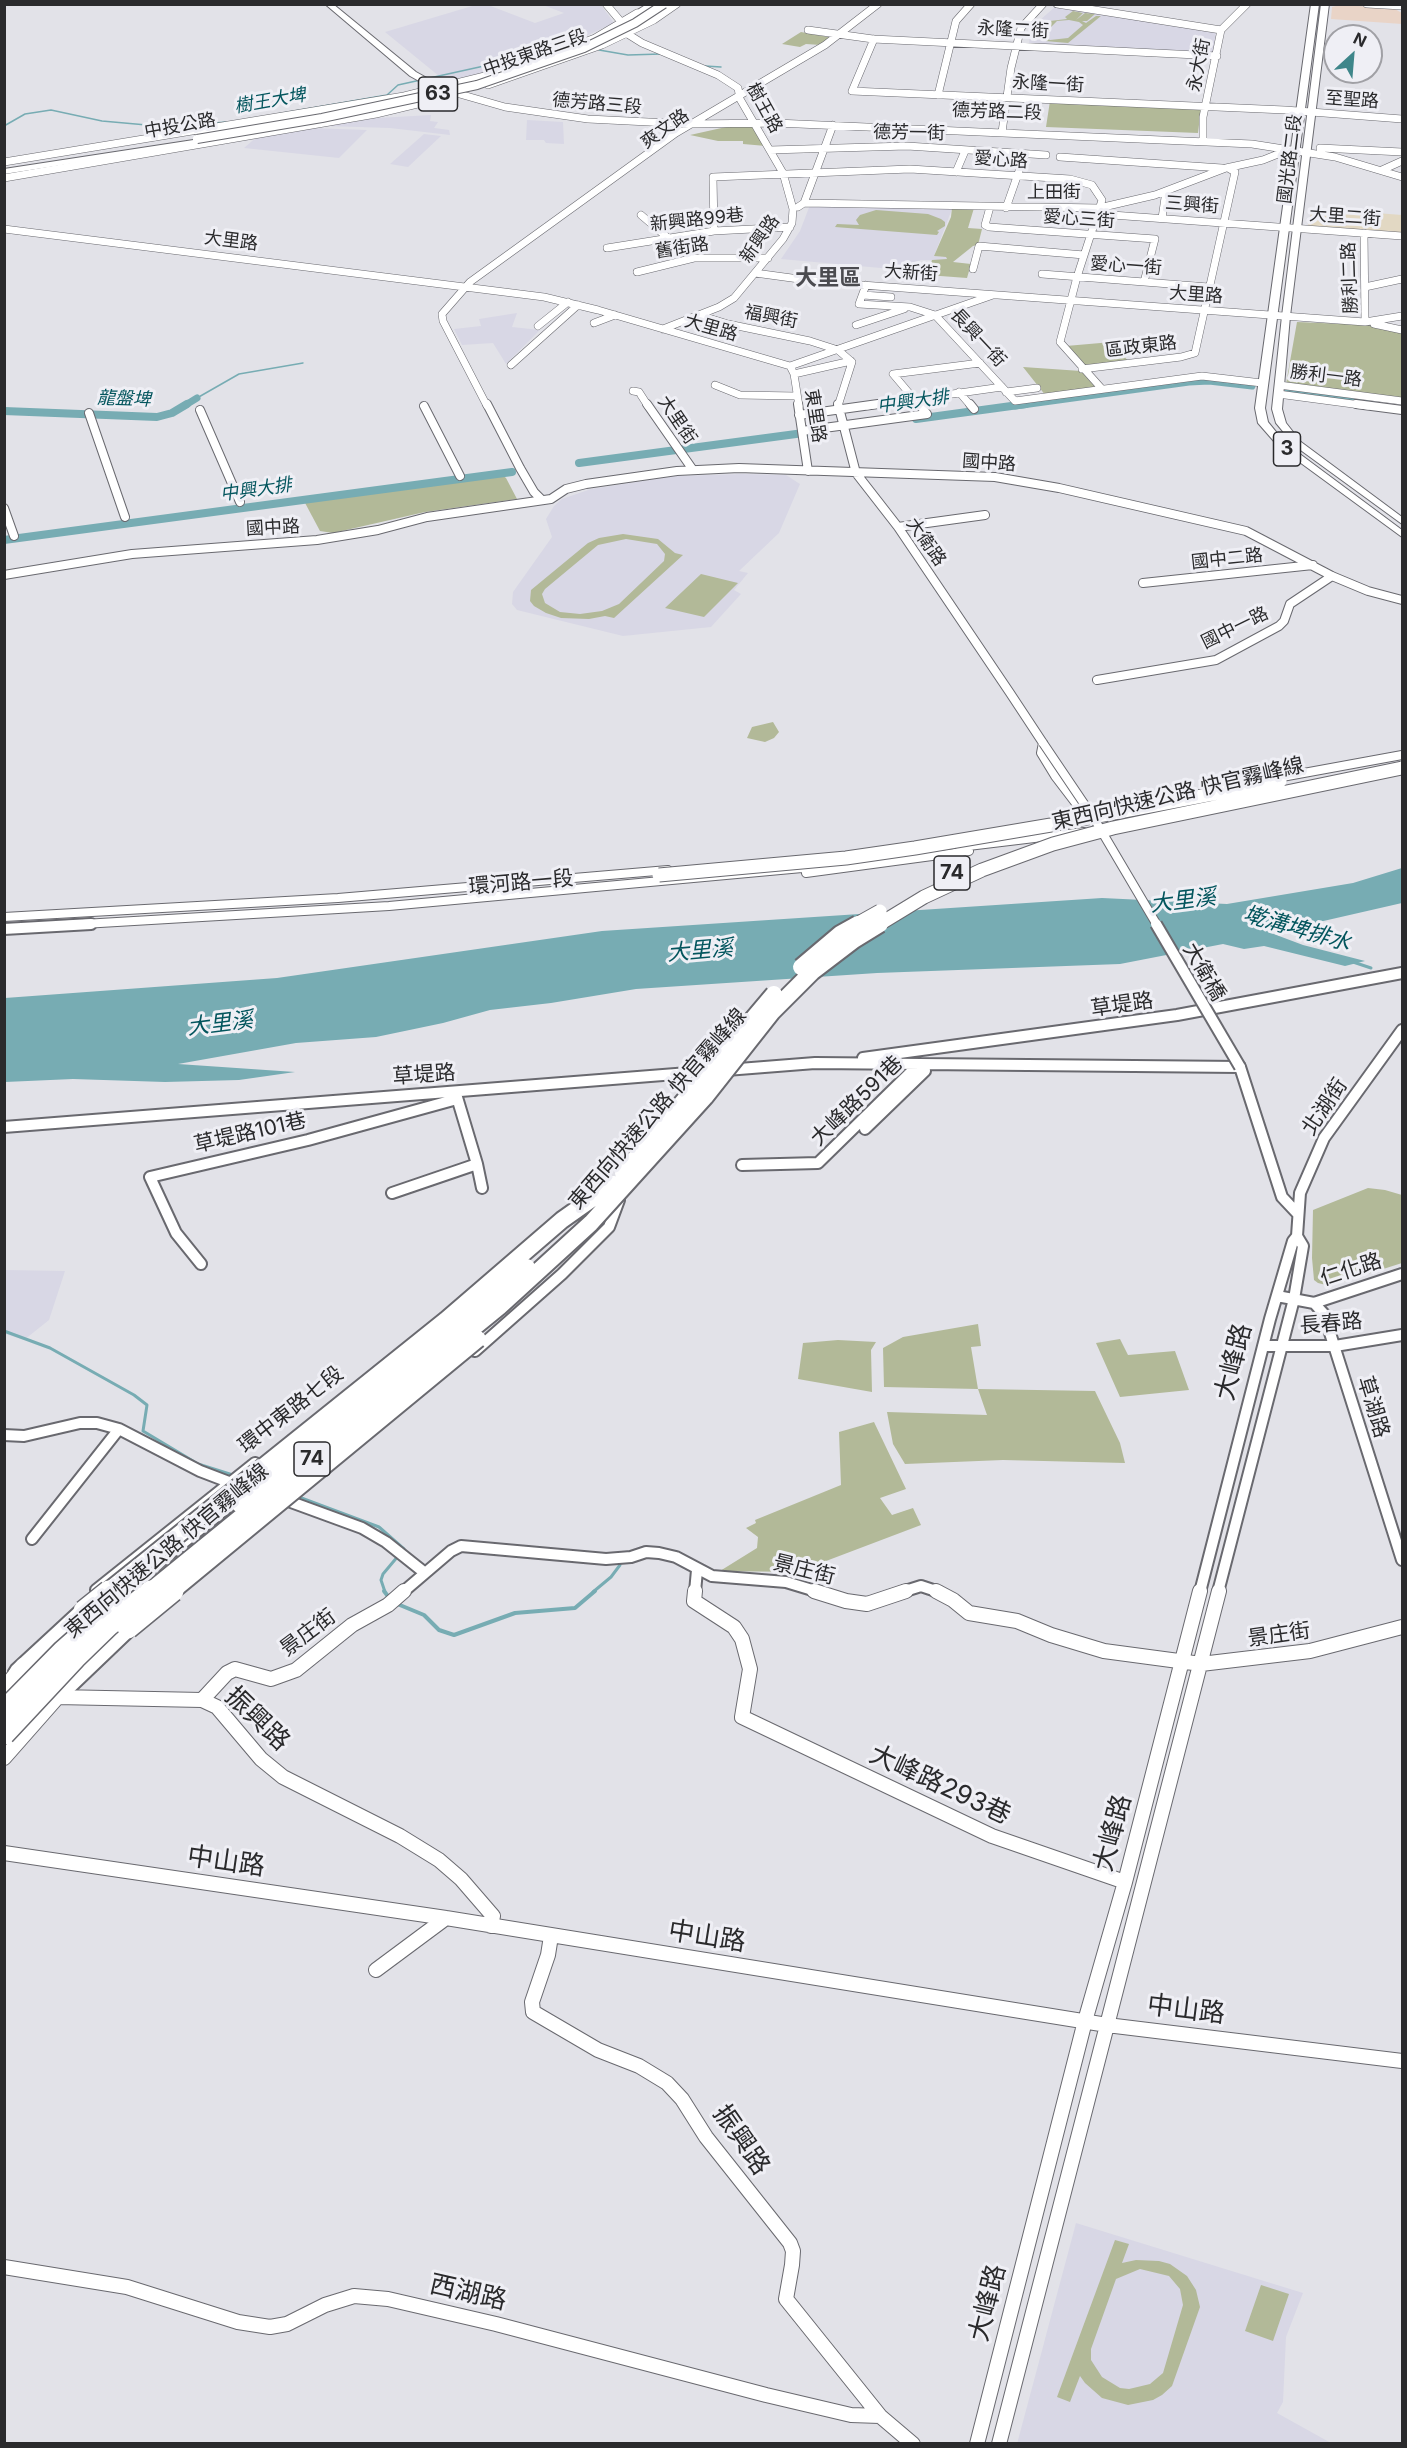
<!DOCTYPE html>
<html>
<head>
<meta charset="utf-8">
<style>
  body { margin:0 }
  #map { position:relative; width:1407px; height:2448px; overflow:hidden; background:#e2e2e8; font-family:Inter,sans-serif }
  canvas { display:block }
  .frame { position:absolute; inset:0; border:6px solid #2a2a2c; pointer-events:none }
  .north { position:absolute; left:1323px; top:24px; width:60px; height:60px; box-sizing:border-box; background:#efeff5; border:2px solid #a0a0a5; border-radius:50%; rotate:26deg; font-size:16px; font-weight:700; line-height:24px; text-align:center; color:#2a2a2c }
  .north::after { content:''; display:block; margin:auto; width:21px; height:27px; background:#3e868a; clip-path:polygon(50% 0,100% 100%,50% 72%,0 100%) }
</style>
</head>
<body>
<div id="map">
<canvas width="1407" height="2448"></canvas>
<div class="frame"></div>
<div class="north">N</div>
</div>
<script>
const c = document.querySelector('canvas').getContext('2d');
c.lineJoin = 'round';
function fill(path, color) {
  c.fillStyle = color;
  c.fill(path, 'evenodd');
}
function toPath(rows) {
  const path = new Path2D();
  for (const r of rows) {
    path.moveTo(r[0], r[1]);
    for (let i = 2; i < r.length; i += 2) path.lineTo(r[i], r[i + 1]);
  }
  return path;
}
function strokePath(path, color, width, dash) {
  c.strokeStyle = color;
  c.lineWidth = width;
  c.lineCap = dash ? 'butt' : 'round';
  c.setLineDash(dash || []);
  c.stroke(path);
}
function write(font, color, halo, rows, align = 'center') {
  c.font = font + ' Inter,"Noto Sans TC",sans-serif';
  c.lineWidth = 6;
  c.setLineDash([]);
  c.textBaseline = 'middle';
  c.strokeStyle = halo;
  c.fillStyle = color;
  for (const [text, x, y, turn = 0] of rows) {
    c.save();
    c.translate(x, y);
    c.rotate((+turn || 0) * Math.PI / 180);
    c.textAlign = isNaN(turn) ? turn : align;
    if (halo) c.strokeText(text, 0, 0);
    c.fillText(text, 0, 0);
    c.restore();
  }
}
fill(toPath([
  [1312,208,1402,215,1402,235,1311,227,1308,226]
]), '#e2d8c3');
fill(toPath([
  [479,4,488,5,535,23,564,13,543,5,601,5,614,23,549,53,502,63,508,67,455,81,439,76,385,32],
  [1056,6,1216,31,1213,54,1029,44,1031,28],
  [431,115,430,121,438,122,434,128,449,130,450,135,390,128,326,126,359,119],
  [527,120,563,122,564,144,546,143,544,140,526,140],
  [309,128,367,130,339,158,244,148,259,135],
  [424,134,441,136,408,167,390,164],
  [810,205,952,209,934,256,946,257,947,260,921,260,892,269,781,259,800,231],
  [517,313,512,327,540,330,506,364,493,343,462,345,454,329,481,326,479,319],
  [742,474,786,475,800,484,779,533,739,571,748,573,734,590,741,594,711,627,623,636,517,610,512,604,513,592,552,537,546,519,554,506,562,499,591,489,676,476],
  [5,1270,65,1271,49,1320,24,1340,5,1334],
  [1076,2223,1303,2293,1286,2337,1283,2402,1277,2413,1331,2443,1017,2444]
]), '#d8d7e5');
fill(toPath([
  [1340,5,1393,8,1402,13,1402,24,1331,19,1332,7]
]), '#e9d4c7');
fill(toPath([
  [1073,11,1083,13,1076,20,1085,13,1095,14,1087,21,1082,21,1086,23,1096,16,1101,16,1068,43,1045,41,1034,35,1050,21,1067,19,1065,17],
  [1069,20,1079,22,1083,25,1068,38,1050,40,1042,36,1057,21],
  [801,32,833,38,821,45,806,44,800,47,782,44],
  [1050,101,1201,108,1198,133,1046,127],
  [735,125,756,126,766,146,743,144,743,141,718,141,690,135],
  [952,208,974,208,968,228,982,229,978,245,973,246,953,262,971,264,967,278,927,275,932,260,947,259,946,257,934,256,951,217],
  [876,210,928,214,941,219,945,222,945,226,937,231,939,232,937,235,835,227,837,224,859,225,856,220,860,215],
  [1297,322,1368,325,1402,332,1402,400,1286,384],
  [1112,342,1129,362,1084,365,1066,346],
  [1023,367,1081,371,1096,388,1046,396],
  [501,474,506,478,517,499,425,512,333,533,320,531,304,501],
  [623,534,658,539,675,553,683,555,614,618,605,616,589,619,561,618,546,613,534,606,530,601,531,590,588,543,599,538],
  [626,539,657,544,665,554,664,561,619,604,602,611,580,614,560,612,545,603,542,594,545,589,598,545],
  [701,574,738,583,704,617,665,608],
  [773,722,779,732,774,738,765,742,747,738,752,727],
  [1368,1188,1385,1190,1402,1195,1402,1263,1330,1286,1318,1283,1314,1280,1312,1258,1313,1210],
  [978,1324,981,1346,971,1347,978,1389,1095,1391,1120,1443,1125,1463,1003,1460,905,1464,893,1444,887,1412,987,1415,978,1389,884,1387,883,1348,903,1337],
  [1120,1339,1128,1355,1175,1351,1189,1390,1120,1397,1096,1343],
  [838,1340,876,1342,871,1350,872,1392,798,1379,803,1343],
  [874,1422,906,1489,880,1498,892,1515,913,1508,921,1525,797,1572,720,1571,757,1548,758,1537,746,1528,756,1523,755,1520,841,1485,839,1432],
  [1115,2240,1129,2244,1122,2263,1136,2260,1159,2261,1170,2264,1187,2276,1196,2290,1200,2307,1172,2386,1162,2395,1153,2400,1128,2405,1102,2398,1085,2383,1080,2376,1070,2402,1057,2397],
  [1140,2269,1169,2276,1180,2289,1183,2305,1163,2373,1150,2384,1129,2389,1120,2388,1102,2377,1091,2360,1091,2349,1116,2279],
  [1261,2285,1289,2294,1273,2341,1245,2331]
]), '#b2b998');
fill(toPath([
  [1402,868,1402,903,1271,933,1303,945,1365,961,1345,966,1264,946,1244,949,1223,944,1120,964,877,973,636,989,551,1003,490,1010,443,1023,376,1037,296,1043,178,1064,295,1072,239,1080,165,1082,73,1079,5,1082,5,998,277,978,602,931,1102,898,1227,904,1353,883]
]), '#77acb3');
strokePath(toPath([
  [599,50,628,55,661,54],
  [705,66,721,67],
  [277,114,387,95,398,85,484,66,539,57],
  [4,126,25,114,51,110,102,121,169,127,226,122],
  [197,398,239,374,303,363]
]), '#77acb3', 1.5);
strokePath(toPath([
  [1353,962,1371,968],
  [4,1331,50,1348,134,1395,147,1405,143,1431,198,1464,236,1476],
  [296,1496,379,1527,404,1549,383,1574,381,1580,385,1592],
  [593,1592,611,1577,620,1565]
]), '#77acb3', 3);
strokePath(toPath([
  [384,1591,390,1599],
  [395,1603,424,1615,439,1630,454,1635,515,1613,575,1608,595,1591]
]), '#77acb3', 4);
strokePath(toPath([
  [1288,391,1370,402],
  [184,406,197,398],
  [1015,406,1189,382,1209,381,1252,386]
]), '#77acb3', 7);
strokePath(toPath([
  [4,411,157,417,172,413,187,404],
  [916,419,1026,404],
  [579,463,811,432],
  [4,540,512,472]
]), '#77acb3', 8);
const minorFar3 = toPath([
  [606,4,622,23,626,33,642,43,718,75,738,88,740,99,783,173,793,209,792,223,783,239,734,298,719,307,663,329],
  [1057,4,1221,30],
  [1367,4,1402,6],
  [808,30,873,39,1217,56],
  [874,39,852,91,1285,110,1402,119],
  [546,57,595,38,637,13],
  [488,85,602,45,654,20,677,4],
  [442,89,505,107,588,119,689,124,776,123,1252,144,1335,157,1402,177],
  [938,95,956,21,971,4],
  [1002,132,1011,68,1021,28,1043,4],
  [1203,141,1203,117,1221,30,1247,4],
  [1320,148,1402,152],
  [770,150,907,146,1046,155],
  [1060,157,1222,168],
  [4,162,404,96,509,70],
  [1382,170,1402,161],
  [956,172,965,151],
  [4,178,376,114,455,95],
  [804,203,1099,208,1155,195,1226,168,1263,160,1288,150],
  [798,207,804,203,833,125],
  [990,207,985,225,989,227,1155,239,1144,282],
  [1006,208,1025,154],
  [1098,214,1402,236],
  [641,215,668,238],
  [1162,218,1166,191],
  [4,229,544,297,598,310,790,366,993,295],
  [714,231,713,177,910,169,1070,179,1092,185,1102,200,1077,277,1060,342,1102,389],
  [1364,233,1365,322],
  [607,248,714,231,790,227],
  [973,269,979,246,1084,255],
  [637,272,694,258,768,258],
  [755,273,821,282,1365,322,1402,316],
  [1042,274,1208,287],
  [866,285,859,304,910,307,935,315,1015,401,1202,376,1262,383],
  [1365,287,1402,279],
  [863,295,891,297],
  [699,315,728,324,810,341,838,350,852,362,838,406],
  [594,323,615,315],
  [1374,324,1402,330],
  [856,325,904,309],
  [538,326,568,302],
  [511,365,578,305],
  [790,366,794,374,799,406],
  [1082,369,1181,357,1195,353,1235,172,1228,168],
  [794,374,851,361],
  [715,385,740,395,796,396],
  [1279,385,1402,401],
  [633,391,639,392,648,406],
  [959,392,971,406],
  [1006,392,1037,388],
  [1278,394,1368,406],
  [487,406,443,321,442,314,470,282,676,133,825,45,878,4],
  [867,406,1002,387],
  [920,406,893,374,980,363]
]);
const minorFar2 = toPath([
  [487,404,520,468,534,492,541,499],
  [647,404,693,470],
  [798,404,808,471],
  [838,404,856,473,898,527,1010,693,1043,743,1041,753,1055,776,1084,814],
  [970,404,974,409],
  [1356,404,1402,410],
  [424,406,460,476],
  [200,410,240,502],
  [89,413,125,517],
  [799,415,878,404],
  [802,431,927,414,919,404],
  [4,508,14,536],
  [898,527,985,515],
  [4,575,132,554,317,540,378,530,427,517,551,499,566,489,586,484,677,471,739,468,995,477,1059,488,1246,531,1332,576,1368,591,1402,600],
  [1143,583,1313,565],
  [1097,680,1216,660,1279,626,1284,621,1290,604,1332,576],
  [1271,779,1402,755],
  [960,847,1084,832],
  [806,873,969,851],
  [4,917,338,898,668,870],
  [66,925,389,906,813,867]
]);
const minorFar1 = toPath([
  [4,929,91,924],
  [863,1058,1177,1015,1402,973],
  [4,1127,815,1063,1240,1067,1282,1197,1298,1214],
  [477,1164,482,1188],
  [742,1165,818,1163,914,1069,924,1065,925,1071,865,1129],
  [392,1193,477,1164,456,1094],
  [201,1264,176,1233,150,1177,308,1140,457,1099],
  [1277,1296,1314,1303,1402,1274],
  [1314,1303,1324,1314,1402,1560],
  [1263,1346,1335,1346,1402,1335],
  [475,1351,562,1274,609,1227,619,1200],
  [4,1435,24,1436,80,1423,97,1423,119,1429,200,1471,234,1484],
  [280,1498,362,1528,386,1542,425,1573],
  [32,1539,119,1429],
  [96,1590,255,1463],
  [122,1592,240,1497],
  [403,1592,451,1551,461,1546,606,1559,631,1557,646,1552,659,1553,676,1557,712,1576,786,1582,819,1592],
  [695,1592,697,1570],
  [902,1592,921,1586,939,1592],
  [1200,1592,1270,1319,1293,1241,1297,1236],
  [1218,1592,1294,1299,1303,1246,1297,1236,1300,1193,1324,1138,1402,1030]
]);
const minor = toPath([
  [695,1591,694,1601,734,1627,742,1639,750,1669,742,1717,992,1836,1125,1882],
  [814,1591,846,1601,867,1604,906,1591],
  [936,1591,953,1600,969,1613,1017,1621,1051,1635,1104,1651,1201,1664,1310,1651,1402,1627],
  [108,1604,124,1591],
  [4,1688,23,1665],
  [57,1697,202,1700,217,1707,261,1759,283,1777,400,1836,439,1860,461,1879,493,1916,491,1926],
  [202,1700,227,1673,235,1669,271,1679,296,1670,352,1625,388,1605,404,1591],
  [4,1758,63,1691],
  [4,1853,446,1918,1107,2025,1402,2061],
  [551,1936,548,1955,532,2002,533,2012,598,2050,639,2066,667,2083,682,2099,706,2137,790,2243,793,2251,792,2265,786,2299,880,2416],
  [376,1970,446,1918],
  [4,2267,127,2287,238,2322,270,2327,287,2324,325,2305,354,2296,388,2299,496,2324,766,2395,851,2415,880,2416,913,2444],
  [977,2444,1085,2021,1125,1882,1200,1591],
  [999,2444,1219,1591]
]);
const major = toPath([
  [325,4,333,4,416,72,443,87,443,91,437,91,410,76,325,4],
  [647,4,656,4,630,21,623,19,647,4],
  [666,4,675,4,647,25,641,25,641,21,666,4],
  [1311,4,1319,4,1265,408,1268,422,1285,443,1402,530,1402,537,1279,447,1258,423,1255,408,1311,4],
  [1321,4,1329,4,1290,316,1282,409,1286,423,1301,442,1402,517,1402,524,1295,446,1276,423,1272,409,1282,316,1321,4],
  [423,100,427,102,426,104,317,124,313,122,423,100],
  [364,103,368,105,367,107,197,135,193,133,364,103],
  [213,137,216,137,216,141,4,174,4,169,213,137]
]);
const highway = toPath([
  [84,1604,91,1606,93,1611,91,1616,26,1676,19,1678,12,1676,9,1671,12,1666,77,1606,84,1604],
  [128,1621,135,1623,138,1628,135,1633,66,1699,59,1701,52,1699,49,1694,52,1689,121,1623,128,1621]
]);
strokePath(minorFar3, '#69696f', 8);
strokePath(minorFar2, '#69696f', 10);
strokePath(minorFar1, '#69696f', 14);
strokePath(minor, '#69696f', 16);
strokePath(major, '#69696f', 2);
strokePath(highway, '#69696f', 4);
strokePath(minorFar3, '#fff', 7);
strokePath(minorFar2, '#fff', 8);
strokePath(minorFar1, '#fff', 10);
strokePath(minor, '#fff', 14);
fill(major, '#fff');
fill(highway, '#fff');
const minorBridgeFar1 = toPath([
  [1043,743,1095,820,1157,925]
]);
const minorBridge = toPath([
  [1156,924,1240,1067]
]);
const majorBridge = toPath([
  [197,139,322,118,477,85,584,48,635,23,664,4]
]);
const highwayBridgeFar2 = toPath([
  [659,875,846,858,915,848,1051,825,1280,781],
  [855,925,880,911],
  [878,925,924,897,982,870,1053,844,1113,828,1402,768]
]);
const highwayBridgeFar1 = toPath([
  [801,967,840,934,858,924],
  [623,1173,774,994],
  [239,1504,527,1267],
  [107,1592,446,1320,562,1220,613,1184],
  [149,1592,499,1307,591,1223,705,1097,772,1012,812,972,854,940,880,924],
  [171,1592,478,1339]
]);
const highwayBridge = toPath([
  [84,1611,109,1591],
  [128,1628,173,1591],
  [4,1711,63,1651,114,1606],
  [4,1734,75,1658,109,1625,151,1591]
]);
strokePath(minorBridgeFar1, '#69696f', 10, []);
strokePath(minorBridge, '#69696f', 14, []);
strokePath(majorBridge, '#69696f', 10, []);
strokePath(highwayBridgeFar2, '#69696f', 15, []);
strokePath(highwayBridgeFar1, '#69696f', 20, []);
strokePath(highwayBridge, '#69696f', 24, []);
strokePath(minorBridgeFar1, '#fff', 8);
strokePath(minorBridge, '#fff', 10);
strokePath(majorBridge, '#fff', 8);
strokePath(highwayBridgeFar2, '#fff', 13);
strokePath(highwayBridgeFar1, '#fff', 16);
strokePath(highwayBridge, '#fff', 21);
write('18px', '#2a2a2c', '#efeff5', [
  ["永隆二街",1013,30,3],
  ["中投東路三段",535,53,-19],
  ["永大街",1199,65,-79],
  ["永隆一街",1048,84,3],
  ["至聖路",1352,100,4],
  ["德芳路三段",597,104,5],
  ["樹王路",764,108,61],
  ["德芳路二段",997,112,2],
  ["中投公路",180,126,-10],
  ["爽文路",665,129,-35],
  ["德芳一街",909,133,1],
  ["國光路二段",1290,159,-83],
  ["愛心路",1001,160,4],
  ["上田街",1054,193],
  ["三興街",1192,205,4],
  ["大里二街",1345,217,4],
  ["愛心三街",1079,219,4],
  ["新興路99巷",697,220,-6],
  ["新興路",760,239,-55],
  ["大里路",231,241,7],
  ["舊街路",682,248,-9],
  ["愛心一街",1126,266,4],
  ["大新街",911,273,4],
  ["勝利二路",1350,278,-92],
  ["大里路",1196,295,4],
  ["福興街",771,317,11],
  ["大里路",711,328,16],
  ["長興一街",978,338,47],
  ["區政東路",1141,347,-7],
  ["勝利一路",1326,376,7],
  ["東里路",815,416,81],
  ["大里街",677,420,56],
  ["國中路",989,463,4],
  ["國中路",273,528,-3],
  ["大衛路",926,542,55],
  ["國中二路",1227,559,-6],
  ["國中一路",1235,628,-26]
]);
write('italic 18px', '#03555d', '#efeff5', [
  ["樹王大埤",270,101,-10],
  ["龍盤埤",124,399,2],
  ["中興大排",913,402,-8],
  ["中興大排",256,490,-8]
]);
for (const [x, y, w] of [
  [438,94,39],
  [1287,449,27],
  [952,873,36],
  [312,1459,36]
]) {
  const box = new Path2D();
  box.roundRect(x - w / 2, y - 17, w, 34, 4.5);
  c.fillStyle = '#efeff5';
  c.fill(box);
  strokePath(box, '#2a2a2c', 1.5);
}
write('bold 20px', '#2a2a2c', null, [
  ["63",438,94],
  ["3",1287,449],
  ["74",952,873],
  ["74",312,1459]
]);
write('21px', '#2a2a2c', '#efeff5', [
  ["東西向快速公路 快官霧峰線",1178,794,-13],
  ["環河路一段",521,883,-5],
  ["大衛橋",1204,972,60],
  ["草堤路",1122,1005,-8],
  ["草堤路",424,1075,-4],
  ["大峰路591巷",857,1101,-44],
  ["北湖街",1325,1107,-56],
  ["東西向快速公路 快官霧峰線",658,1109,-49],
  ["草堤路101巷",250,1133,-13],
  ["仁化路",1351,1270,-18],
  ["長春路",1331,1324,-5],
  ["草湖路",1373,1407,73],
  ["環中東路七段",291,1410,-38],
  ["東西向快速公路 快官霧峰線",167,1551,-40],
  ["景庄街",804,1570,14],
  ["景庄街",308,1633,-37],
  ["景庄街",1279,1635,-8]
]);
write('bold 22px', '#4b4b50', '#efeff5', [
  ["大里區",828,278]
]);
write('italic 22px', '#03555d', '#efeff5', [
  ["大里溪",1183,901,-7],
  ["墘溝埤排水",1297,929,16],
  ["大里溪",700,951,-5],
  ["大里溪",220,1024,-7]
]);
write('26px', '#2a2a2c', '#efeff5', [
  ["大峰路",1234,1362,-76],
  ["振興路",257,1719,44],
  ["大峰路293巷",940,1785,25],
  ["大峰路",1113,1833,-75],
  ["中山路",226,1862,8],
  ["中山路",707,1937,9],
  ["中山路",1186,2010,7],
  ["振興路",741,2140,55],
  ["西湖路",468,2293,13],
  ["大峰路",988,2303,-76]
]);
</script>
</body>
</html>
